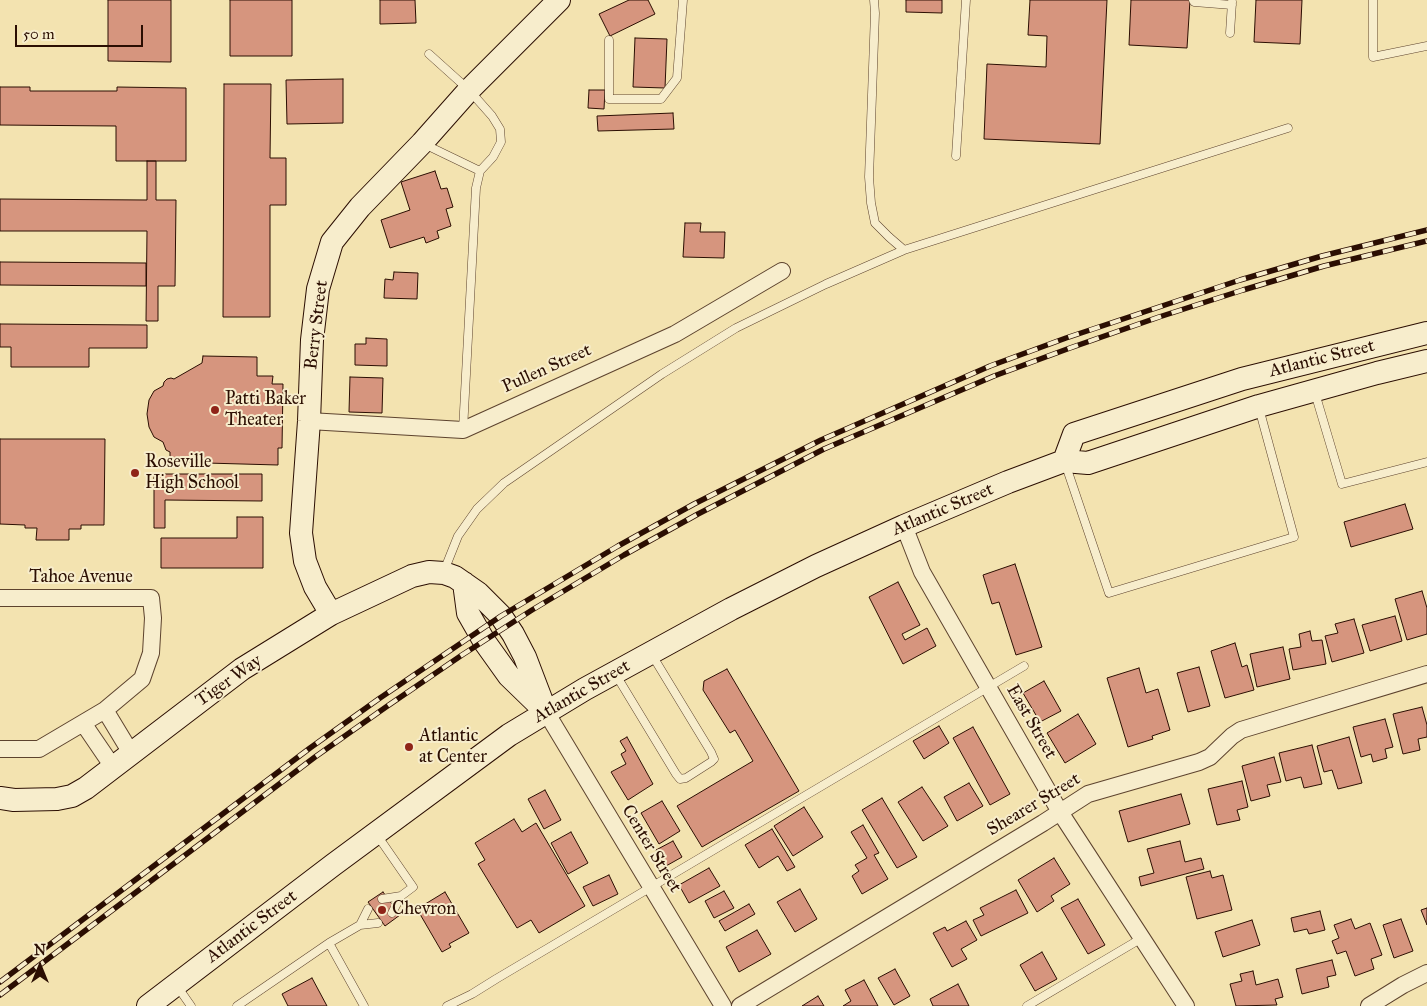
<!DOCTYPE html>
<html>
<head>
<meta charset="utf-8">
<style>
  body { margin:0 }
  #map { position:relative; width:1427px; height:1006px; overflow:hidden; background:#f3e3b0; font-family:"IM FELL Great Primer",serif }
  canvas { display:block }
  .north { position:absolute; left:15px; top:941px; width:50px; height:50px; -webkit-text-stroke:4px #f7edcc; paint-order:stroke; rotate:0deg; font-size:14px; font-weight:700; line-height:20px; text-align:center; color:#2b0e02 }
  .north::after { content:''; display:block; margin:auto; width:18px; height:22px; background:#2b0e02; clip-path:polygon(50% 0,100% 100%,50% 72%,0 100%) }
  .scale { position:absolute; left:15px; top:25px; width:128px; height:22px; box-sizing:border-box; border:2px solid #2b0e02; border-top:0; padding-left:6px; font-size:15px; line-height:18px; white-space:nowrap; color:#2b0e02; -webkit-text-stroke:4px #f7edcc; paint-order:stroke }
</style>
</head>
<body>
<div id="map">
<canvas width="1427" height="1006"></canvas>
<div class="north">N</div>
<div class="scale">50 m</div>
</div>
<script>
const c = document.querySelector('canvas').getContext('2d');
c.lineJoin = 'round';
function fill(path, color) {
  c.fillStyle = color;
  c.fill(path, 'evenodd');
}
function toPath(rows) {
  const path = new Path2D();
  for (const r of rows) {
    path.moveTo(r[0], r[1]);
    for (let i = 2; i < r.length; i += 2) path.lineTo(r[i], r[i + 1]);
  }
  return path;
}
function strokePath(path, color, width, dash) {
  c.strokeStyle = color;
  c.lineWidth = width;
  c.lineCap = dash ? 'butt' : 'round';
  c.setLineDash(dash || []);
  c.stroke(path);
}
function write(font, color, halo, rows, align = 'center') {
  c.font = font + ' "IM FELL Great Primer",serif';
  c.lineWidth = 4;
  c.setLineDash([]);
  c.textBaseline = 'middle';
  c.strokeStyle = halo;
  c.fillStyle = color;
  for (const [text, x, y, turn = 0] of rows) {
    c.save();
    c.translate(x, y);
    c.rotate((+turn || 0) * Math.PI / 180);
    c.textAlign = isNaN(turn) ? turn : align;
    if (halo) c.strokeText(text, 0, 0);
    c.fillText(text, 0, 0);
    c.restore();
  }
}
const building = toPath([
  [108,0,171,0,171,62,108,61,108,0],
  [230,0,292,0,292,56,230,56,230,0],
  [380,0,415,0,416,23,380,24,380,0],
  [629,0,648,0,655,14,610,36,599,14,629,0],
  [906,0,942,0,942,13,906,12,906,0],
  [1030,0,1107,0,1100,144,984,139,987,64,1046,67,1047,36,1028,35,1030,0],
  [1131,0,1190,0,1187,48,1129,45,1131,0],
  [1256,0,1302,0,1300,44,1254,42,1256,0],
  [635,38,667,39,665,88,633,87,635,38],
  [343,79,343,123,287,124,286,80,343,79],
  [224,84,271,84,270,158,286,158,286,205,270,205,270,317,223,317,224,84],
  [0,87,30,87,30,91,117,91,117,87,186,88,186,161,116,161,116,126,0,125,0,87],
  [589,90,605,90,604,109,588,108,589,90],
  [673,113,674,129,598,131,597,116,673,113],
  [147,161,156,161,156,200,176,200,175,286,158,286,158,321,146,321,147,231,0,231,0,199,147,200,147,161],
  [435,171,441,189,447,188,453,207,446,209,451,226,437,231,439,238,426,243,424,237,390,248,381,220,410,210,401,182,435,171],
  [685,223,701,223,700,232,725,232,724,258,683,257,685,223],
  [0,262,146,263,146,286,0,285,0,262],
  [394,272,418,273,417,299,384,298,385,279,393,280,394,272],
  [0,324,147,325,147,348,89,348,89,367,11,367,11,347,0,347,0,324],
  [366,338,387,339,387,366,355,365,355,344,366,344,366,338],
  [203,356,257,357,257,376,273,376,272,384,283,384,282,448,278,448,278,465,170,462,170,452,166,450,163,442,154,437,149,427,147,414,149,400,154,391,163,386,164,382,167,379,171,378,174,379,202,363,203,356],
  [350,377,383,378,382,413,349,412,350,377],
  [0,439,105,439,104,525,81,525,81,529,69,529,69,540,36,540,37,528,25,528,25,525,0,524,0,439],
  [154,474,262,474,262,501,165,500,165,528,154,528,154,474],
  [1405,504,1413,529,1351,547,1344,522,1405,504],
  [237,517,263,517,263,568,161,568,161,538,237,538,237,517],
  [1015,564,1042,647,1016,655,999,602,992,604,983,575,1015,564],
  [898,582,920,625,902,634,905,640,927,628,936,646,903,664,869,597,898,582],
  [1422,591,1427,608,1427,634,1407,640,1395,599,1422,591],
  [1395,616,1402,641,1370,651,1362,625,1395,616],
  [1354,619,1364,653,1332,662,1325,636,1338,633,1335,624,1354,619],
  [1310,631,1312,641,1322,640,1326,664,1293,670,1289,649,1301,647,1299,634,1310,631],
  [1235,643,1242,667,1247,665,1254,690,1225,698,1211,651,1235,643],
  [1283,647,1290,679,1257,687,1250,654,1283,647],
  [1199,667,1210,706,1188,712,1177,673,1199,667],
  [1139,668,1146,693,1158,689,1170,730,1152,736,1153,739,1128,747,1107,678,1139,668],
  [727,669,799,791,702,847,677,806,753,761,735,730,730,733,703,690,704,681,727,669],
  [1044,681,1061,711,1040,722,1023,693,1044,681],
  [1422,707,1427,725,1427,737,1418,739,1420,750,1403,754,1393,714,1422,707],
  [1078,714,1096,744,1065,763,1047,733,1078,714],
  [1385,719,1393,747,1385,749,1387,758,1373,762,1371,754,1361,757,1353,727,1385,719],
  [939,726,949,743,924,759,913,741,939,726],
  [973,727,1010,794,990,805,953,738,973,727],
  [627,737,653,784,628,800,611,772,626,764,621,754,626,751,620,741,627,737],
  [1349,737,1362,783,1338,789,1332,770,1324,772,1317,746,1349,737],
  [1312,745,1322,784,1304,788,1301,777,1286,781,1279,753,1312,745],
  [1274,757,1281,782,1267,785,1270,796,1251,801,1242,766,1274,757],
  [1242,781,1248,807,1237,810,1240,820,1217,825,1208,789,1242,781],
  [969,783,983,806,957,821,944,797,969,783],
  [922,787,948,826,923,841,898,802,922,787],
  [545,790,561,820,544,829,528,799,545,790],
  [1181,794,1190,824,1128,842,1119,811,1181,794],
  [882,798,917,857,897,868,862,810,882,798],
  [662,801,680,831,659,844,641,813,662,801],
  [804,807,823,837,793,856,774,826,804,807],
  [514,819,522,832,536,823,585,906,539,933,531,920,517,928,478,864,485,860,475,843,514,819],
  [863,825,879,853,874,855,888,879,862,894,852,876,859,871,855,865,867,858,851,832,863,825],
  [772,829,795,867,787,871,778,856,759,868,745,845,772,829],
  [571,832,588,863,568,874,551,843,571,832],
  [673,841,682,857,666,866,656,850,673,841],
  [1180,841,1185,862,1201,858,1204,869,1141,886,1139,877,1154,873,1147,849,1180,841],
  [1054,858,1070,884,1051,896,1054,901,1037,912,1018,880,1054,858],
  [709,868,720,886,689,903,679,885,709,868],
  [1210,871,1212,878,1223,875,1232,910,1197,919,1186,877,1210,871],
  [609,875,618,894,593,906,583,887,609,875],
  [800,889,817,919,795,932,777,902,800,889],
  [1016,890,1028,913,981,936,973,920,984,915,980,908,1016,890],
  [724,891,734,908,714,918,705,901,724,891],
  [383,892,400,915,385,926,368,902,383,892],
  [445,892,469,933,449,944,451,947,442,952,417,909,445,892],
  [1078,899,1105,945,1088,954,1061,908,1078,899],
  [749,904,755,914,725,931,719,921,749,904],
  [1427,908,1427,925,1421,910,1427,908],
  [1320,911,1325,930,1309,934,1307,929,1294,932,1291,918,1320,911],
  [1351,919,1355,929,1370,923,1382,955,1371,959,1374,969,1355,976,1346,951,1337,954,1332,941,1339,938,1334,925,1351,919],
  [1401,919,1413,951,1394,958,1383,925,1401,919],
  [1252,920,1260,945,1223,957,1215,932,1252,920],
  [966,921,977,940,961,949,967,959,952,967,933,933,945,927,947,931,966,921],
  [757,930,771,954,739,972,726,947,757,930],
  [1042,952,1057,979,1035,991,1020,965,1042,952],
  [1332,960,1336,975,1327,977,1329,987,1302,994,1296,969,1332,960],
  [895,969,910,996,894,1005,878,978,895,969],
  [1253,971,1256,985,1278,979,1283,997,1275,999,1277,1005,1236,1006,1230,984,1242,981,1240,974,1253,971],
  [312,978,327,1006,288,1006,282,994,312,978],
  [864,980,878,1006,843,1006,851,1001,845,990,864,980],
  [958,984,969,1006,933,1006,930,999,958,984],
  [818,996,824,1006,802,1006,818,996]
]);
fill(building, '#d6957e');
strokePath(building, '#2b0e02', 1);
const lane = toPath([
  [874,0,875,13,869,177,871,203,875,223,889,237,904,250],
  [1193,0,1194,2,1232,5],
  [1373,0,1373,57,1427,46],
  [1230,33,1232,2],
  [609,40,609,99,661,99,677,78,683,0],
  [429,54,469,90,492,116,500,129,501,142,493,157,480,171,476,188,463,430],
  [424,144,480,171],
  [956,156,966,0],
  [1315,393,1342,484,1427,462],
  [1065,463,1109,593,1294,537,1259,408],
  [444,571,458,536,477,509,504,483,662,374,736,328,826,284,904,250,1288,128],
  [616,675,676,774,680,779,686,778,711,762,714,759,711,752,652,655],
  [377,835,413,887,401,896],
  [382,899,401,896,392,913],
  [360,925,368,909],
  [329,943,364,1006],
  [177,986,191,1006],
  [237,1006,329,943,360,925,378,923],
  [447,1006,472,994,496,979,1024,666],
  [1027,1006,1142,938]
]);
const street = toPath([
  [309,421,463,430,675,334,782,271],
  [904,526,922,572,1060,812,1186,1006],
  [0,598,151,598,153,618,151,653,142,679,105,710,39,749,0,749],
  [105,710,131,753],
  [546,712,723,1006],
  [83,723,113,767],
  [740,1006,1043,823,1088,794,1199,762,1210,757,1232,736,1241,730,1427,674],
  [1369,1006,1403,985,1427,973]
]);
const secondary = toPath([
  [1064,461,1074,434,1242,379,1427,333],
  [464,583,468,613,484,641,509,676,542,708],
  [331,614,315,587,305,561,301,533,309,421,312,340,318,289,332,242,360,207,422,143,469,90,559,0],
  [0,798,14,800,57,799,72,796,86,788,242,669,331,614,412,576,429,572,444,573,455,577,478,593,501,616,513,634,525,657,546,712],
  [148,1006,333,865,509,735,585,689,731,609,816,566,904,526,1008,482,1064,461,1088,463,1259,406,1377,373,1427,361]
]);
strokePath(lane, '#5d432e', 9);
strokePath(street, '#5d432e', 18);
strokePath(secondary, '#2b0e02', 24);
strokePath(lane, '#f7edcc', 8);
strokePath(street, '#f7edcc', 16);
strokePath(secondary, '#f7edcc', 22);
const rail = toPath([
  [0,982,310,748,380,698,501,616,618,546,694,504,821,440,990,366,1066,338,1240,280,1322,256,1427,230],
  [0,995,315,757,386,707,462,655,532,610,624,555,698,514,824,449,994,376,1070,348,1159,317,1243,290,1324,266,1427,241]
]);
strokePath(rail, '#2b0e02', 5.5);
strokePath(rail, '#f7edcc', 4, [11]);
for (const [x, y, r, color] of [
  [215,410,5,"#8f2418"],
  [135,473,5,"#8f2418"],
  [409,747,5,"#8f2418"],
  [382,910,5,"#8f2418"]
]) {
  const dot = new Path2D();
  dot.arc(x, y, r, 0, 2 * Math.PI);
  c.fillStyle = color;
  c.fill(dot);
  strokePath(dot, '#f7edcc', 2);
}
write('18px', '#2b0e02', '#f7edcc', [
  ["Berry Street",317,325,-83],
  ["Atlantic Street",1322,359,-14],
  ["Pullen Street",547,369,-24],
  ["Atlantic Street",943,510,-23],
  ["Tahoe Avenue",81,578],
  ["Tiger Way",229,681,-35],
  ["Atlantic Street",582,692,-30],
  ["East Street",1031,722,60],
  ["Shearer Street",1034,805,-31],
  ["Center Street",651,849,59],
  ["Atlantic Street",252,927,-37]
]);
write('18px', '#2b0e02', '#f7edcc', [
  ["Patti Baker",225,400],
  ["Theater",225,421],
  ["Roseville",145,463],
  ["High School",145,484],
  ["Atlantic",419,737],
  ["at Center",419,758],
  ["Chevron",392,910]
], 'left');
</script>
</body>
</html>
